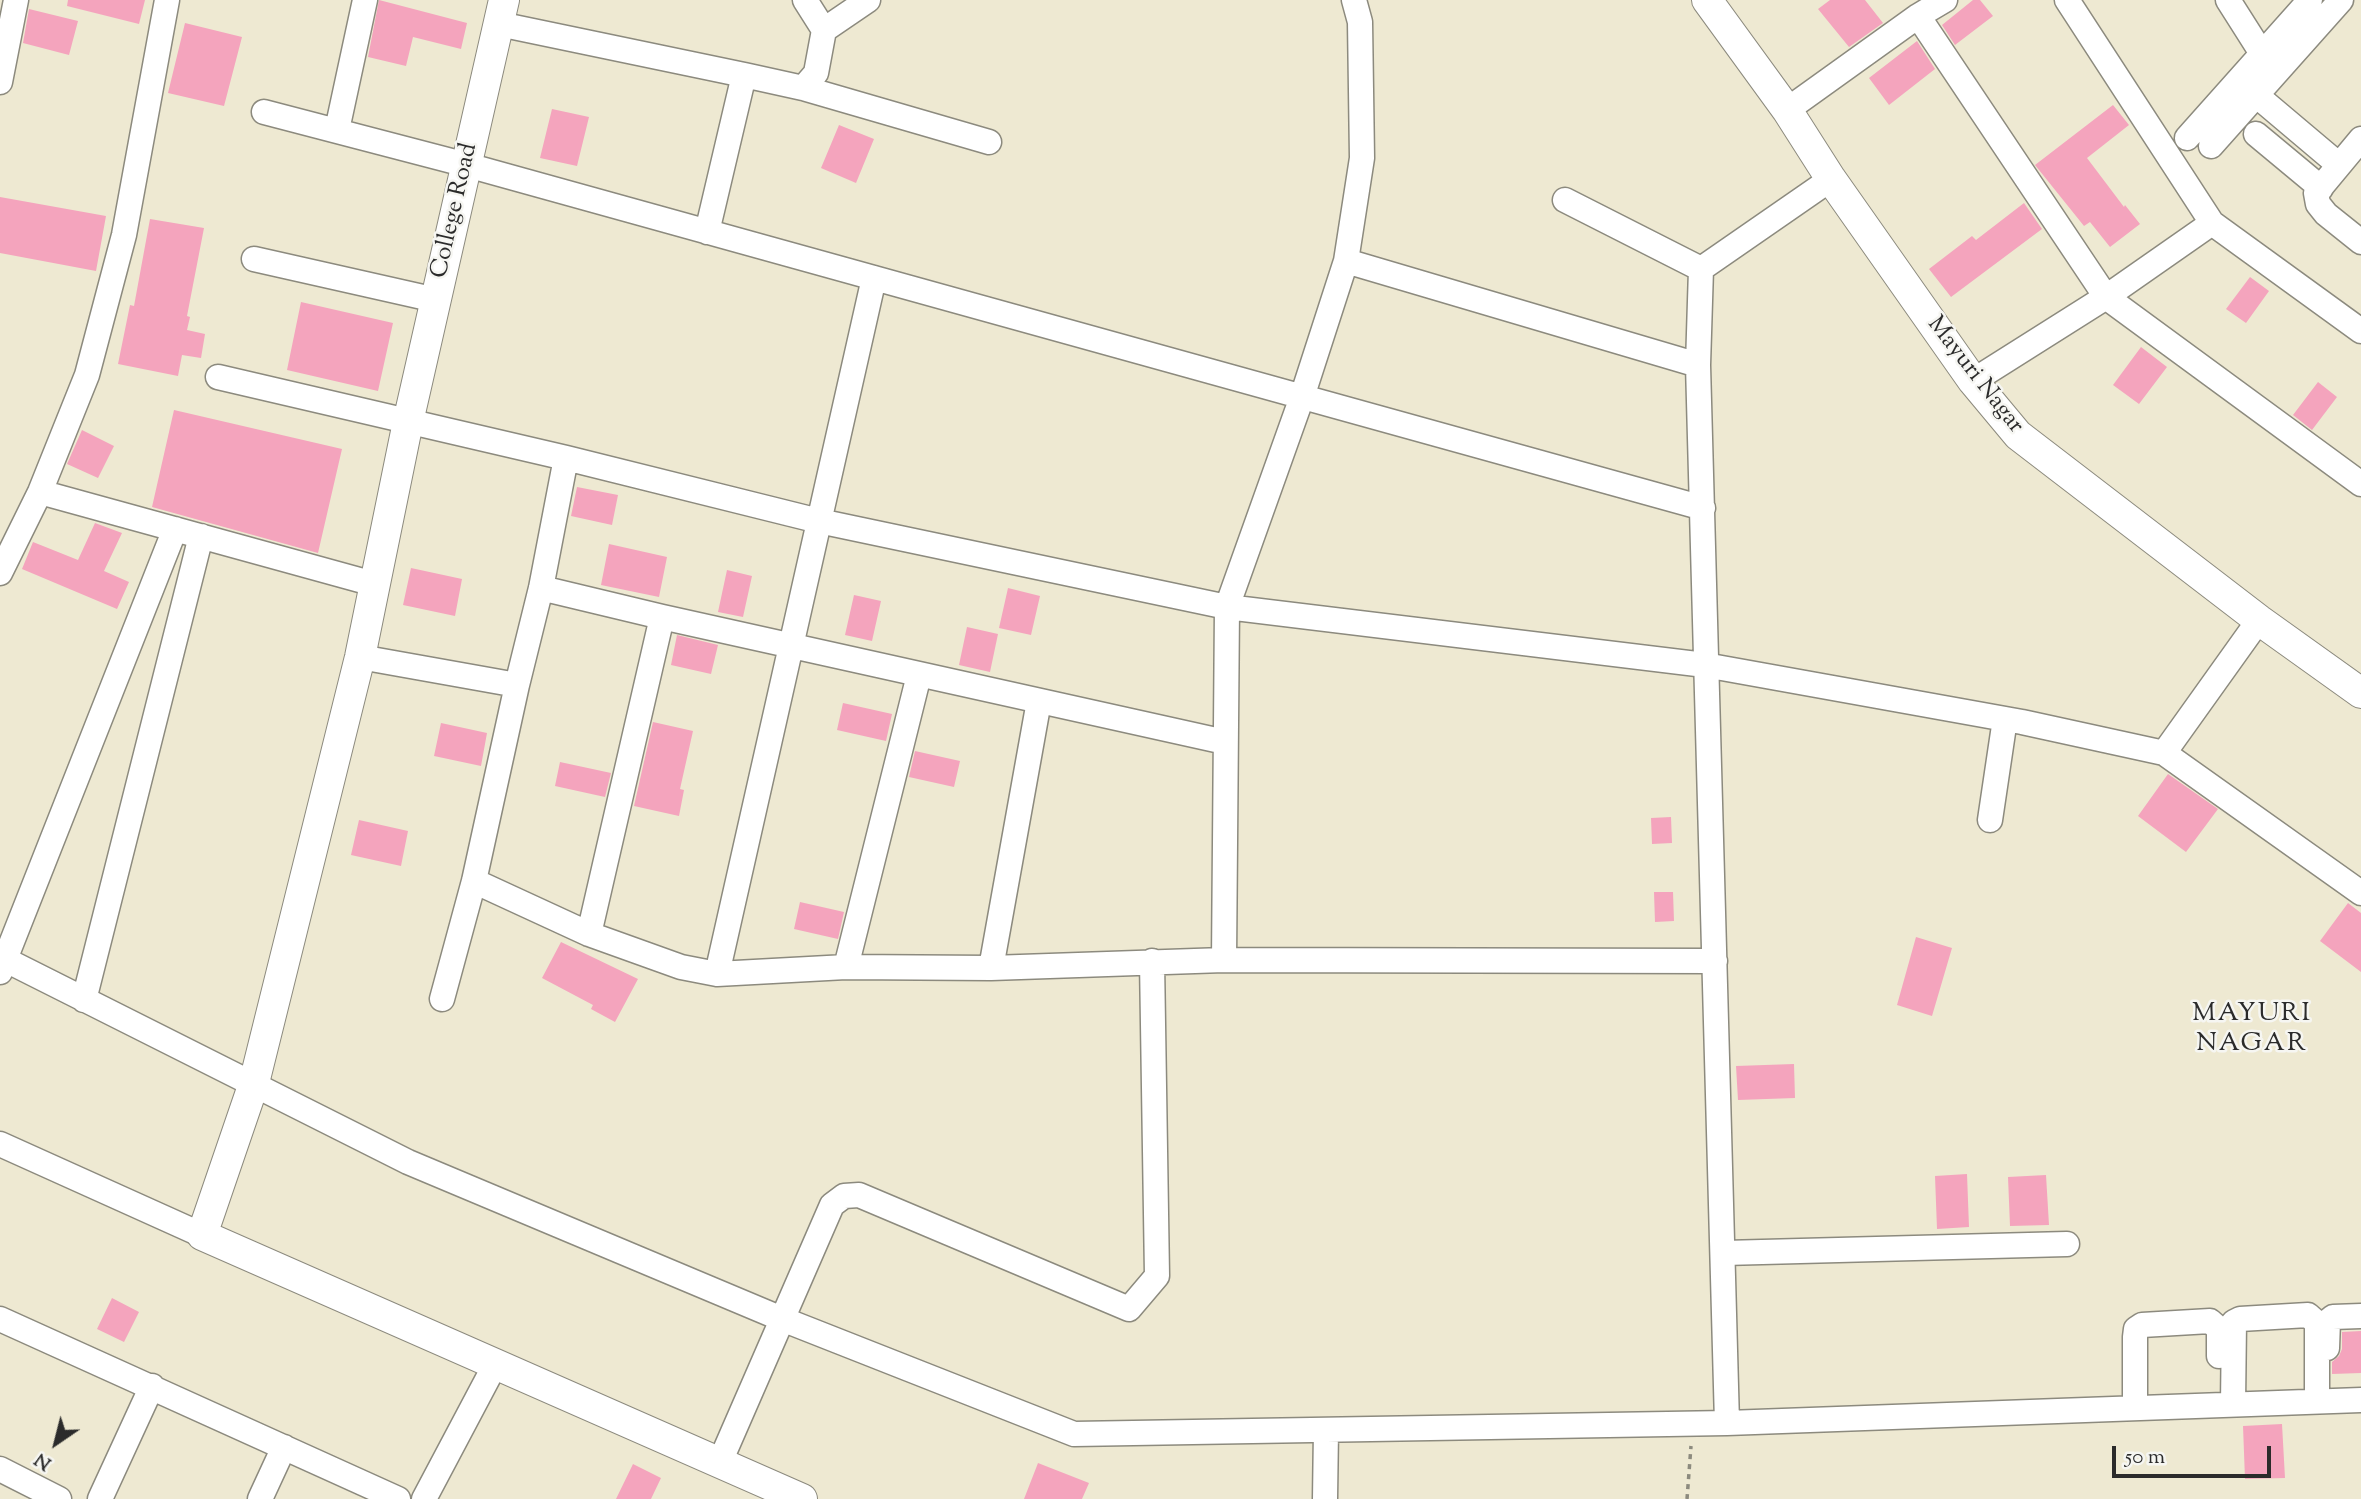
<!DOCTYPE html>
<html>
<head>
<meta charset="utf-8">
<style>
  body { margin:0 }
  #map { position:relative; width:2361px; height:1499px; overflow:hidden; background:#eee9d2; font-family:"Sorts Mill Goudy",serif }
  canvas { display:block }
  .north { position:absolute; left:21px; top:1408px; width:70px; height:70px; -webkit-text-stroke:5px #f6f6f2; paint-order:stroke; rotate:215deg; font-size:19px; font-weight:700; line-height:28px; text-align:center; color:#2b2b2b }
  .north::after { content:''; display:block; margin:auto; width:24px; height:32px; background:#2b2b2b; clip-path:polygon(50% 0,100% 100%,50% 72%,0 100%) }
  .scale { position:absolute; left:2112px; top:1446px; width:159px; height:32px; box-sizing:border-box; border:4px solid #2b2b2b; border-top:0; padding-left:9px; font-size:21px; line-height:24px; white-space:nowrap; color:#2b2b2b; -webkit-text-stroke:5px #f6f6f2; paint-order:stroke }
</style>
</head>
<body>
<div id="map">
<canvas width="2361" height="1499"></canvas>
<div class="north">N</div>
<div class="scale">50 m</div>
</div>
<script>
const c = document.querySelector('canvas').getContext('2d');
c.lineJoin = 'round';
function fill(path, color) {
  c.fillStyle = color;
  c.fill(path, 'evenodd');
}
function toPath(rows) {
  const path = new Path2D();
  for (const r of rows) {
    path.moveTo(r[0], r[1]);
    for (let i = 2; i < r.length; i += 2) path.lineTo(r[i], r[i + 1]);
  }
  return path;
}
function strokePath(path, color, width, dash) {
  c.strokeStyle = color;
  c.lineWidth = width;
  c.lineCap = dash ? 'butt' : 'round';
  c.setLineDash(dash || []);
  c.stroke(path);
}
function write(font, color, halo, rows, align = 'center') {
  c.font = font + ' "Sorts Mill Goudy",serif';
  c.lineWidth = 5;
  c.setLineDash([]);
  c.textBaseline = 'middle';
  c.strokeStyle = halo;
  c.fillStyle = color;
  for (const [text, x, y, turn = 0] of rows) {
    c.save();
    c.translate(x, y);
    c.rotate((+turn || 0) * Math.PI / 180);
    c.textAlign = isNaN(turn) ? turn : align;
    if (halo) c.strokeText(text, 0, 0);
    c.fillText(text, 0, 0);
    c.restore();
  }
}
fill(toPath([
  [68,0,145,0,139,24,67,6],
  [379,0,467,23,461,49,413,37,406,66,368,57],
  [1830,0,1865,0,1883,23,1849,47,1818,9],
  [1973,0,1980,0,1993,16,1955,45,1942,25],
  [29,9,78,21,69,55,23,43],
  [185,23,242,37,224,106,168,93],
  [1917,41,1935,69,1889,105,1869,78],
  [2113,105,2129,125,2087,158,2124,207,2125,205,2140,224,2110,247,2090,222,2084,226,2035,165],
  [552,109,589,117,577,166,540,158],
  [839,125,874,139,856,183,821,168],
  [0,197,106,216,96,271,0,253],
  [2024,203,2042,229,1951,297,1929,269,1972,236,1976,240],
  [150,219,204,228,187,316,190,317,187,330,205,334,201,358,182,355,178,376,118,364,130,305,134,306],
  [2250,277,2269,291,2246,323,2226,309],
  [301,302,393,323,378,391,287,370],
  [2141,347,2167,367,2139,404,2113,385],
  [2318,382,2337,397,2312,430,2293,415],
  [174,410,342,449,318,553,152,507],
  [82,430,114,446,98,478,67,464],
  [577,487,618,495,612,525,571,516],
  [95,523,122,533,104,571,129,582,117,609,22,569,33,542,78,560],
  [609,544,667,557,659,597,601,585],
  [411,568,462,579,455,616,403,605],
  [727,570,752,576,743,617,718,612],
  [1008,588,1040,596,1031,635,999,628],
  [854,595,881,601,872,641,845,635],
  [967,627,998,634,990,672,959,665],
  [677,635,718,645,711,674,671,665],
  [843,703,892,714,886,741,837,730],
  [653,722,693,731,680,789,684,790,679,816,634,806],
  [441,723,487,733,481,766,434,756],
  [915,751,960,761,954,787,909,777],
  [560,762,611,773,605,797,555,786],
  [2168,774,2218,809,2186,852,2138,816],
  [1671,817,1672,843,1652,844,1651,818],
  [359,820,408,831,401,866,351,855],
  [1654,892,1673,892,1674,921,1655,922],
  [800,902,844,912,838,939,794,929],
  [2348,903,2361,913,2361,972,2320,941],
  [1916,937,1952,948,1932,1016,1897,1005],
  [561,942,638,979,615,1022,591,1009,593,1005,542,978],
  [1794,1064,1795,1098,1738,1100,1736,1066],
  [1967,1174,1969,1227,1937,1229,1935,1176],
  [2046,1175,2049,1225,2010,1226,2008,1177],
  [112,1298,139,1312,124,1342,97,1329],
  [2361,1331,2361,1373,2332,1374,2332,1362,2339,1356,2342,1349,2342,1332],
  [2282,1424,2285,1478,2245,1479,2243,1426],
  [1038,1463,1089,1483,1082,1499,1024,1499],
  [633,1464,661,1478,651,1499,616,1499]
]), '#f4a4bd');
const minor = toPath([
  [2067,0,2212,223],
  [2228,0,2261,52],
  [1918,16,2106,297,2361,484],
  [499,24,744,75],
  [824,30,868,0],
  [0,82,16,0],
  [803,88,989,142],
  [2256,95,2339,165],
  [1787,110,1918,16,1945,0],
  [264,112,467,165,1703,508],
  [337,130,365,0],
  [2256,134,2321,188],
  [2187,138,2310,0],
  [2361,139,2316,193,2318,204,2326,214,2361,242],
  [2211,146,2341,0],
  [1565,200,1701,269],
  [707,232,744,75,803,88,816,73,824,30,805,0],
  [254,259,436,300],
  [1346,261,1698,365],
  [218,377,566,458,819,521,1227,607,1705,665,2022,722,2164,753,2259,620],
  [1973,381,2106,297,2212,223,2361,331],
  [40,492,374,584],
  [0,573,40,492,87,375,124,235,167,0],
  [541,588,662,617,1225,742],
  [360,657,517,685],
  [2164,753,2361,893],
  [1990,820,2005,719],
  [474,881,589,934,681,967,717,974,846,967,991,968,1224,960,1715,961],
  [589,934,662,617],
  [0,957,408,1162,782,1319,1074,1434,1727,1423,2361,1400],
  [1224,960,1227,607,1302,397,1346,261,1362,158,1360,22,1354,0],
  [846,967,919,675],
  [991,968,1039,701],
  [0,972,175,529],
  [717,974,874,278],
  [442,999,474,881,517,685,541,588,566,458],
  [84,1000,201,536],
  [0,1144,202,1235],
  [1724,1253,2067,1244],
  [0,1319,398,1499],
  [2327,1348,2328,1321,2333,1317,2361,1316],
  [2233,1404,2234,1322,2240,1319,2308,1315,2317,1323,2317,1401],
  [2135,1407,2135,1337,2136,1329,2142,1325,2210,1321,2219,1329,2219,1356],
  [1727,1423,1698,365,1701,269,1831,179],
  [720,1462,832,1205,844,1196,859,1195,1129,1309,1157,1276,1152,961],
  [0,1469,59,1499],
  [100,1499,152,1386],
  [260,1499,284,1447],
  [424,1499,496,1363],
  [1325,1499,1326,1430]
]);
const tertiary = toPath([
  [504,0,408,422,360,657,254,1083,202,1235,802,1499],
  [1707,0,1787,110,1831,179,1973,381,2018,435,2259,620,2361,693]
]);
strokePath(minor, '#8c8a7e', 27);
strokePath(tertiary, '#8c8a7e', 32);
strokePath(toPath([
  [1687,1499,1691,1446]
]), '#8c8a7e', 3.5, [5, 5]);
strokePath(minor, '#fff', 24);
strokePath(tertiary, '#fff', 30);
write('24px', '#2b2b2b', '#f6f6f2', [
  ["College Road",456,211,-77],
  ["Mayuri Nagar",1974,376,52]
]);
c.letterSpacing = '2px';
write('26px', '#2b2b2b', '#f6f6f2', [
  ["MAYURI",2252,1016],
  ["NAGAR",2252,1046]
]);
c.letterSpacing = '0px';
</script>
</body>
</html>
